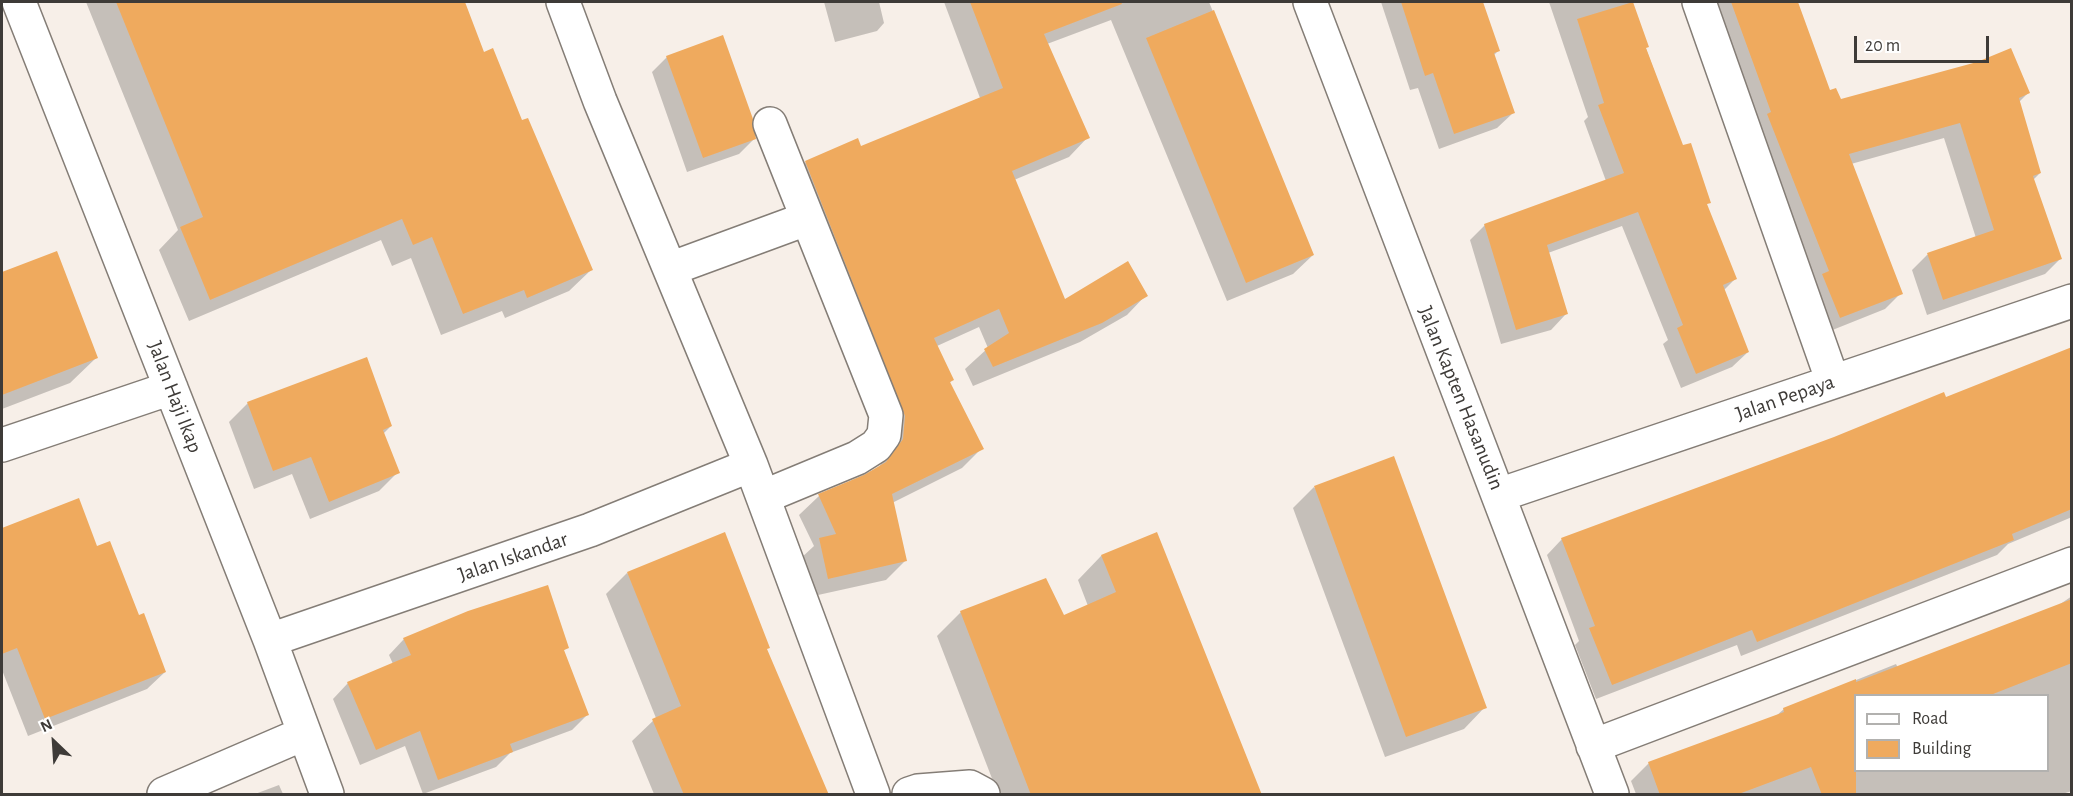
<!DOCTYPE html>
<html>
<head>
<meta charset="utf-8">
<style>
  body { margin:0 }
  #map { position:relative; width:2073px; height:796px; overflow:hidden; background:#f7efe8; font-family:"Alegreya Sans",sans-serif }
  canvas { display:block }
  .frame { position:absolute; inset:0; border:3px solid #3e3b38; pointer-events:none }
  .legend { position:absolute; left:1854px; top:694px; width:195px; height:78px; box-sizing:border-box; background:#fff; border:2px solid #b2b1af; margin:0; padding:8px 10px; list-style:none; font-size:18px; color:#3e3b38 }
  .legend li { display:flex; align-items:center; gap:12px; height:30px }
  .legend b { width:30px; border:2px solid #b2b1af }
  .north { position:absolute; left:24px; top:712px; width:60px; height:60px; -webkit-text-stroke:4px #fff; paint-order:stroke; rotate:335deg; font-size:16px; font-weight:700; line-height:24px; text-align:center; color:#3e3b38 }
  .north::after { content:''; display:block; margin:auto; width:21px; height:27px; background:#3e3b38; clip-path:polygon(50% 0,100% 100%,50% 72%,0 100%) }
  .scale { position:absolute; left:1854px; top:36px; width:135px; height:27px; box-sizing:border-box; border:3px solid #3e3b38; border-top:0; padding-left:8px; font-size:18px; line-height:21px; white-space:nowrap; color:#3e3b38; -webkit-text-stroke:4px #fff; paint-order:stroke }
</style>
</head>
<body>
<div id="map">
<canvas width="2073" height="796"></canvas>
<div class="frame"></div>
<ul class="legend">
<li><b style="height:8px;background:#fff"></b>Road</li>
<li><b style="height:16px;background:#efaa5e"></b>Building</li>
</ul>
<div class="north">N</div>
<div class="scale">20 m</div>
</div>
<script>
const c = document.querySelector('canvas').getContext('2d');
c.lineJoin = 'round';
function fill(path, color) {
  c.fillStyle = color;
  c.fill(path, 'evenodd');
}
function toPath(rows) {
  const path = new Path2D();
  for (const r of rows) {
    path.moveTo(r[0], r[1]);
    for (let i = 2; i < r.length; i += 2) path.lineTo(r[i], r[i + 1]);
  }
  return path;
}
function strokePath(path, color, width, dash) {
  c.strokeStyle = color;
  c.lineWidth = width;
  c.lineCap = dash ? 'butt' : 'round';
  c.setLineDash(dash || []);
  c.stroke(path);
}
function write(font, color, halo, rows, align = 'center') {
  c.font = font + ' "Alegreya Sans",sans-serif';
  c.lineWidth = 6;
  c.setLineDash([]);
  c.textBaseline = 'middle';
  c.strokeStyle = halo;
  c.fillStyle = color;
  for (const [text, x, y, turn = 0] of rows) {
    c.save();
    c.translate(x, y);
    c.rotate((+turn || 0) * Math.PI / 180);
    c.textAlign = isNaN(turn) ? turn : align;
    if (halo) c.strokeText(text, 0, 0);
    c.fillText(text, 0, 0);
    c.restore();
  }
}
fill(toPath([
  [86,2,251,2,317,169,351,156,294,2,464,2,483,54,522,122,591,270,569,291,505,318,502,311,441,335,411,258,392,266,381,240,189,321,159,250,178,230],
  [824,2,879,2,884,23,877,31,835,42],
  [944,2,1209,2,1313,255,1293,274,1227,301,1111,20,1047,44,1088,137,1069,157,1014,180,1065,301,1146,295,1127,315,1080,342,973,386,965,369,988,348,979,327,937,346,952,380,949,384,982,448,962,468,892,503,905,561,886,580,809,597,800,559,814,546,799,515,819,496,878,468,884,460,886,437,786,182,806,162,860,148,980,98],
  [1381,2,1481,2,1498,51,1494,55,1513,113,1497,128,1439,149,1418,88,1410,90],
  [1549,2,1629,2,1682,147,1709,202,1706,205,1735,279,1723,291,1748,352,1732,367,1681,388,1663,344,1668,340,1622,226,1548,253,1566,314,1551,330,1501,344,1470,240,1485,225,1606,181,1584,121,1588,117],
  [1704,2,1797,2,1830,92,1840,101,2028,93,2019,102,2040,173,2033,180,2060,259,2045,274,1927,315,1912,270,1927,255,1976,238,1944,138,1851,164,1901,293,1885,309,1825,333],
  [667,57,754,139,739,154,687,172,652,72],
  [56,253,96,358,70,383,2,409,2,274],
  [2072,348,2072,517,2008,544,1997,555,1741,656,1737,645,1596,699,1575,645,1579,641,1547,555,1562,539,1945,399],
  [248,403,391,426,383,434,398,472,379,491,310,519,292,474,254,489,229,422],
  [1314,487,1485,707,1464,729,1385,757,1293,508],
  [78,500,96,548,138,617,165,672,147,689,28,736,2,670,2,529],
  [1157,534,1256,794,998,794,937,636,961,612,1063,617,1088,606,1078,580,1101,556],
  [627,573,766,650,827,794,654,794,632,741,656,718,606,594],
  [2072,596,2072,791,2062,794,1636,794,1631,781,1649,763,1776,716,1784,709,1896,664,1898,668,2056,607],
  [1856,696,2048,696,2048,770,1856,770],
  [404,639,567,648,563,651,587,715,572,730,510,753,496,767,423,794,405,746,360,765,333,699,348,683,393,664,389,655],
  [279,785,283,794,255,794]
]), '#0003');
fill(toPath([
  [116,2,465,2,484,52,493,48,522,120,528,118,593,270,527,298,524,290,463,314,432,237,413,245,402,219,210,300,180,227,203,217],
  [970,2,1121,2,1122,4,1044,34,1090,138,1012,171,1065,299,1128,261,1148,296,1102,323,993,367,984,349,1009,333,999,309,934,338,954,380,950,382,984,449,892,494,907,561,828,579,819,538,836,534,818,494,864,475,886,462,903,439,905,416,805,161,858,138,861,146,1003,88],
  [1401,2,1483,2,1500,51,1494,53,1515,113,1454,134,1433,73,1425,76],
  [1633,2,1649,47,1646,48,1683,145,1691,143,1711,203,1707,204,1737,279,1723,285,1749,352,1696,374,1677,328,1683,325,1638,212,1547,245,1568,314,1516,330,1484,224,1624,173,1598,105,1604,103,1577,19],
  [1731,2,1798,2,1830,90,1836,88,1841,99,1977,62,2011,48,2030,93,2019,98,2041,173,2033,176,2062,259,1943,300,1927,253,1994,230,1960,123,1849,154,1903,294,1840,318,1822,274,1829,271,1767,114,1771,112],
  [1214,10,1314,255,1246,283,1146,38],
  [723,35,753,119,756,139,703,158,666,56],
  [57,251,98,358,2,395,2,272],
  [2072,347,2072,509,2012,534,2014,540,1757,642,1752,630,1612,685,1589,628,1595,626,1561,538,1834,437,1944,392,1946,397],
  [367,357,392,426,383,430,400,473,329,502,311,457,273,471,247,402],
  [1394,456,1487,708,1406,737,1314,486],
  [79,498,97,546,110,541,139,615,144,613,166,672,45,719,17,648,2,654,2,528],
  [725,532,770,648,767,649,829,795,684,795,652,719,681,706,627,572],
  [1157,532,1262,795,1031,795,960,611,1046,578,1064,615,1116,592,1101,555],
  [548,585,569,648,564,650,589,715,510,744,513,752,438,780,420,731,376,750,347,682,411,655,403,638,468,611],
  [2072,599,2072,663,1988,696,1856,696,1856,795,1822,795,1811,767,1736,795,1660,795,1648,762,1784,712,1783,708,1856,679,1856,682]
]), '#efaa5e');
const minor = toPath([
  [19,2,270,640,327,794],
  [563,2,600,101,751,465,873,794],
  [1310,2,1612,794],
  [1699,2,1833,382],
  [670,269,806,219],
  [2,445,171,388],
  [1499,495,2072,301],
  [763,497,857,458,876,446,884,435,886,415,770,124],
  [270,640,590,530,751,465],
  [1593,746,2072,564],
  [164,794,303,734],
  [909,794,918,791,970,787,983,794]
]);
strokePath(minor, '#847d76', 36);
strokePath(minor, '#fff', 33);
write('21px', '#3e3b38', '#fff', [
  ["Jalan Haji Ikap",175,397,69],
  ["Jalan Kapten Hasanudin",1461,398,68],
  ["Jalan Pepaya",1785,398,-19],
  ["Jalan Iskandar",513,557,-19]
]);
</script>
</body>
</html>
